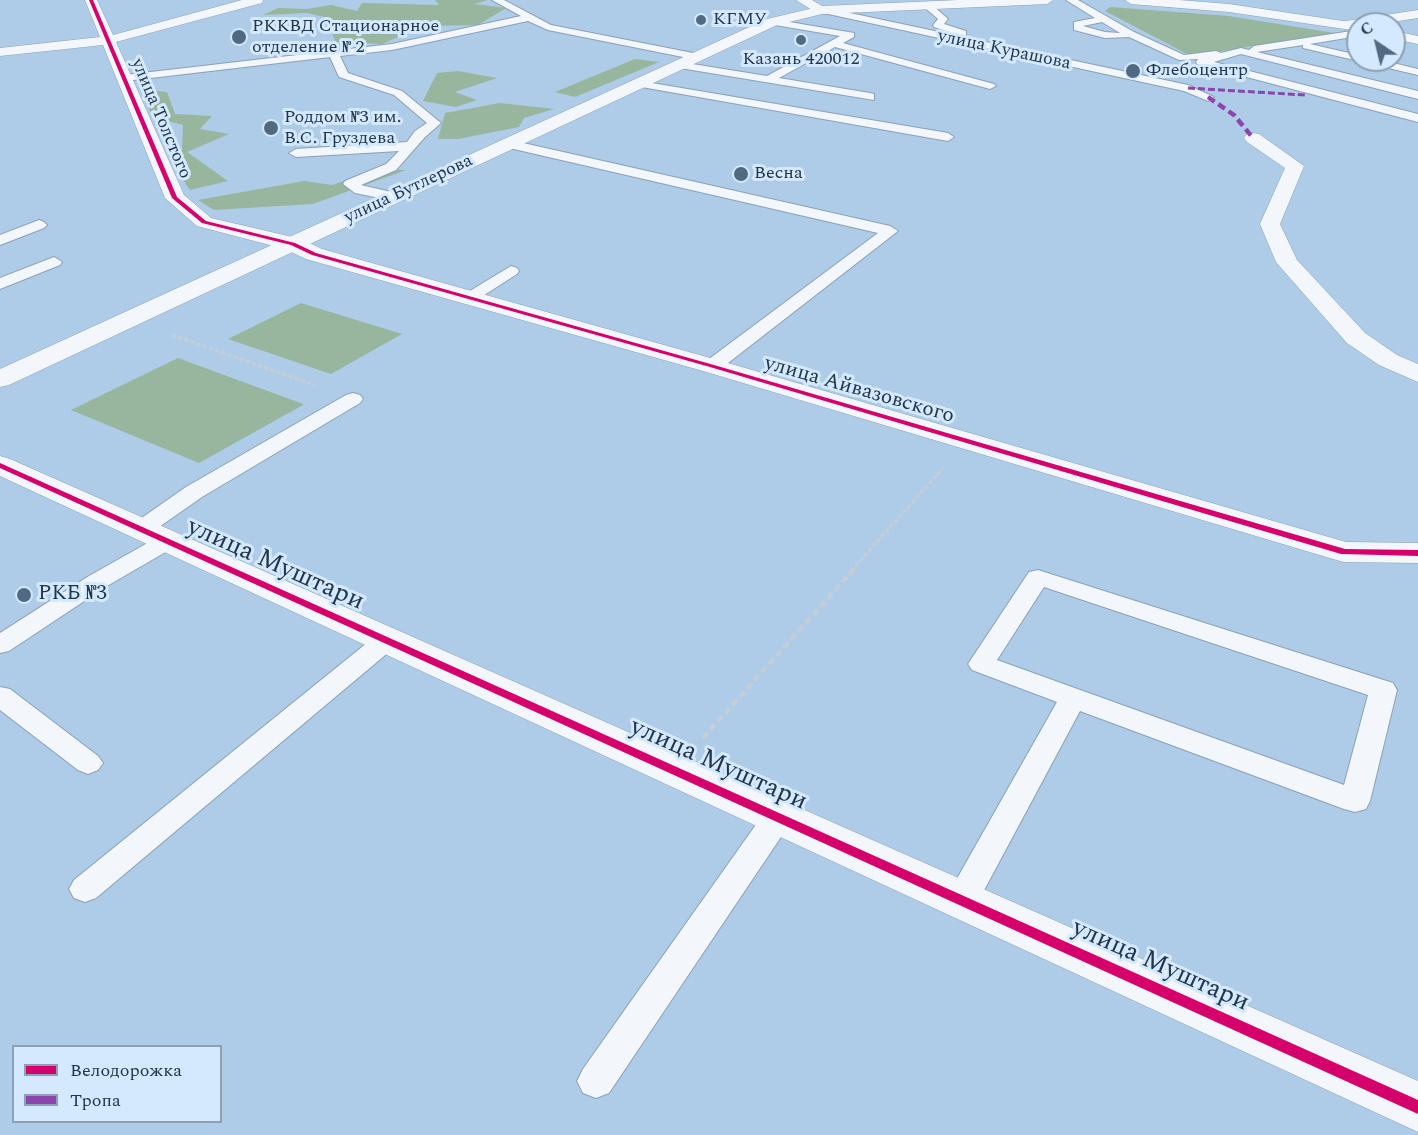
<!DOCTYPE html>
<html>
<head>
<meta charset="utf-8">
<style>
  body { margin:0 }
  #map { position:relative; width:1418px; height:1135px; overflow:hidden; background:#aecbe7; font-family:Spectral,serif }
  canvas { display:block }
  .legend { position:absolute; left:12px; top:1045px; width:210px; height:78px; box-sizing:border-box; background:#d4e9fe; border:2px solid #8ca1b6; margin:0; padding:8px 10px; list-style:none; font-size:18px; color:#21364a }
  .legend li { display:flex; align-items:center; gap:12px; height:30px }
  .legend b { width:30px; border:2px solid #8ca1b6 }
  .north { position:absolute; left:1346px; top:12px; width:60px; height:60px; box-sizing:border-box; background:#d4e9fe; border:2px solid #8ca1b6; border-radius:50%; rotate:325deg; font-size:16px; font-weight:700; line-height:24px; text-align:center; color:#21364a }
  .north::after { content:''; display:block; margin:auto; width:21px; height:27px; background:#526a81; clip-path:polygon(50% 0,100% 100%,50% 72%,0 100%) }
</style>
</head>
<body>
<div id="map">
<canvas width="1418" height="1135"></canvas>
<ul class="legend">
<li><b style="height:8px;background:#d6006c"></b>Велодорожка</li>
<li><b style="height:8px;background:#8e44ad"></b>Тропа</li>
</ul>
<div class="north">С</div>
</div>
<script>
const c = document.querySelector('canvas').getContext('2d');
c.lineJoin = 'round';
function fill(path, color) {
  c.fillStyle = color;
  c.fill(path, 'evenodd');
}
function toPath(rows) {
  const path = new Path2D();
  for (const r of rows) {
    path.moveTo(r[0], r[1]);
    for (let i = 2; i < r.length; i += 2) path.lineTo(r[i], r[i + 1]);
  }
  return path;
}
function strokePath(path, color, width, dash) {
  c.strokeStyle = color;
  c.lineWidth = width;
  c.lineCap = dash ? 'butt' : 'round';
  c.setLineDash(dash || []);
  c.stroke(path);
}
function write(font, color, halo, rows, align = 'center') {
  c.font = font + ' Spectral,serif';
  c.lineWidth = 6;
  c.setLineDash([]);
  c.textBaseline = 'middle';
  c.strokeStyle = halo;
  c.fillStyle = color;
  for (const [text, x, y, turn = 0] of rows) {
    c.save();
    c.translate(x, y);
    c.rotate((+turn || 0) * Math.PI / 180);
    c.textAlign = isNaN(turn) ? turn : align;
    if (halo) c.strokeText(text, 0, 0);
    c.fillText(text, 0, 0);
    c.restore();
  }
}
fill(toPath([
  [435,0,488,0,474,4,506,8,478,25,423,26,382,44,336,42,324,17,307,13,263,15,278,8,307,9,331,5,357,11,362,3,439,5],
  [1110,7,1229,16,1334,33,1191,56,1105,11],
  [635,59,659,62,575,97,555,92],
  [458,71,497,78,455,92,477,100,456,107,423,101,437,73],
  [143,90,167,92,175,114,212,116,200,129,229,134,187,152,228,181,190,190,181,177,183,125,152,117],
  [500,103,554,109,524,118,519,127,458,139,438,139,445,113],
  [379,169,406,170,313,204,214,210,198,200,304,181,332,185],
  [301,303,402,334,331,374,228,339],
  [178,358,303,404,303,405,199,463,71,410]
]), '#98b69d');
const service = toPath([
  [492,0,504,0,551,25,698,54,703,57,698,60,548,30,528,21,392,50,340,56,348,73,402,91,441,123,425,137,396,170,361,185,400,194,402,197,395,201,355,193,343,184,345,181,386,164,399,151,296,157,289,153,296,149,407,142,415,131,427,123,394,95,339,77,330,57,125,81,119,78,125,75,392,44,521,16,492,0],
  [1066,0,1078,0,1134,32,1184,55,1216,51,1221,53,1241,48,1249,50,1254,46,1358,30,1358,36,1310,44,1358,55,1358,60,1381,60,1418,69,1418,75,1303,48,1303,45,1257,52,1418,91,1418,99,1241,54,1214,62,1418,114,1418,122,1197,64,1196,62,1198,59,1179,60,1129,37,1105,38,1074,30,1074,22,1095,18,1066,0],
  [1102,22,1120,33,1105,32,1083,26,1102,22],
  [924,3,930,3,948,19,944,24,966,31,966,35,958,35,934,27,933,25,938,19,924,7,924,3],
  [822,7,1188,85,1214,97,1208,101,1184,91,819,12,817,10,822,7],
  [772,19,854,33,854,37,843,43,994,84,996,86,990,89,835,47,779,78,870,93,874,94,874,100,680,68,674,65,680,62,767,76,840,36,769,24,767,22,772,19],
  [640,81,948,133,954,137,948,141,636,86,636,82,640,81],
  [510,140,890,226,898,231,719,370,712,372,705,370,703,366,705,362,878,233,505,147,503,144,510,140],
  [39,220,44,222,47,225,44,228,0,245,0,235,39,220],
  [54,257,62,262,60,265,0,289,0,278,54,257],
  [511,266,517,268,519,271,517,274,475,301,469,302,463,301,460,297,511,266],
  [353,393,360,395,363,399,360,403,202,497,149,534,141,536,133,534,129,529,133,524,186,487,346,395,353,393],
  [168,534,176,536,180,541,176,546,107,586,9,651,0,653,0,633,89,576,160,536,168,534],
  [1038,570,1393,683,1397,690,1370,801,1366,809,1355,812,1344,809,1080,711,974,909,962,913,950,909,946,900,950,891,1057,702,972,670,968,664,1029,572,1038,570],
  [1044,587,1368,695,1344,785,997,660,1044,587],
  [387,632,396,634,400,640,396,646,96,898,85,902,74,898,69,889,74,880,378,634,387,632],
  [0,687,10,689,98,756,103,763,98,770,88,774,78,770,0,710,0,687],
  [778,805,789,809,793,817,789,825,609,1093,596,1098,583,1093,577,1081,583,1069,767,809,778,805]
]);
const minor = toPath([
  [85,0,97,0,113,35,242,0,263,0,262,3,116,42,184,195,211,218,301,239,322,249,721,361,1346,542,1418,543,1418,563,1344,562,1333,559,703,371,306,259,285,249,197,226,165,198,103,45,0,56,0,48,100,37,85,0],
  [796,0,812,0,829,10,822,14,817,13,796,0],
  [1253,133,1259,134,1304,166,1280,224,1297,260,1365,333,1397,355,1418,364,1418,382,1379,365,1347,343,1276,262,1260,224,1285,168,1247,142,1244,138,1247,134,1253,133],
  [0,456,10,459,1418,1081,1418,1132,0,476,0,456]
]);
const tertiary = toPath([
  [1418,10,1418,18,1379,24,1358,24,1358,27,1346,29,1339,25,1346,21,1418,10]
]);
const secondary = toPath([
  [959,0,1053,0,1047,4,822,14,777,25,9,385,0,387,0,369,767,19,822,6,959,0],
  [1125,0,1179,0,1229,4,1363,24,1358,24,1358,31,1229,12,1131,4,1125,0],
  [1394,31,1418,36,1418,44,1394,39,1394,31]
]);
strokePath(service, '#8aa1b7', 2);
strokePath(minor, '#8aa1b7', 1);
strokePath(tertiary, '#8aa1b7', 1);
strokePath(secondary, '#8aa1b7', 1);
strokePath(toPath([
  [172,335,315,385],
  [851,571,943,468]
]), '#c5ced6', 3, [4.5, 2]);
strokePath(toPath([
  [703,738,853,570]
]), '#c5ced6', 4.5, [7, 4]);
fill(service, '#f3f7fb');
fill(minor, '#f3f7fb');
fill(tertiary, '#f3f7fb');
fill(secondary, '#f3f7fb');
strokePath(toPath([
  [1188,88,1305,95]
]), '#8e44ad', 3, [7, 3]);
strokePath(toPath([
  [1208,97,1234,115,1253,138]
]), '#8e44ad', 4.5, [8, 4.5]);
fill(toPath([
  [89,0,93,0,177,197,206,221,295,243,316,253,714,365,1345,549,1418,550,1418,556,1341,554,710,367,312,255,291,245,202,223,172,198,89,0],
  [0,463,1418,1100,1418,1114,0,468,0,463]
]), '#d6006c');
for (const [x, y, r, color] of [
  [701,20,6,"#526a81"],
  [239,37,8,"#526a81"],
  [801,40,6,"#526a81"],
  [1133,71,8,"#526a81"],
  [271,128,8,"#526a81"],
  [741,174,8,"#526a81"],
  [24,595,8,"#526a81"]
]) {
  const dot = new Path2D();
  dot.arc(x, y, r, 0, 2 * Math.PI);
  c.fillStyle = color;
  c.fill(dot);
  strokePath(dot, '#d4e9fe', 2);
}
write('18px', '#21364a', '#d4e9fe', [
  ["КГМУ",713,20],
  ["РККВД Стационарное",252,27],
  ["отделение № 2",252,48],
  ["Казань 420012",801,60,"center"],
  ["Флебоцентр",1146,71],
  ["Роддом №3 им.",284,118],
  ["В.С. Груздева",284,139],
  ["Весна",754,174]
], 'left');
write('18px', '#21364a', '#d4e9fe', [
  ["улица Курашова",1004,51,12],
  ["улица Толстого",160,119,67],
  ["улица Бутлерова",409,190,-25]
]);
write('21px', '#21364a', '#d4e9fe', [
  ["улица Айвазовского",859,391,16]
]);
write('21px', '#21364a', '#d4e9fe', [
  ["РКБ №3",38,595]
], 'left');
write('26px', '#21364a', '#d4e9fe', [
  ["улица Муштари",275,566,24],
  ["улица Муштари",718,766,24],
  ["улица Муштари",1160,967,24]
]);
</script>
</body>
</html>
